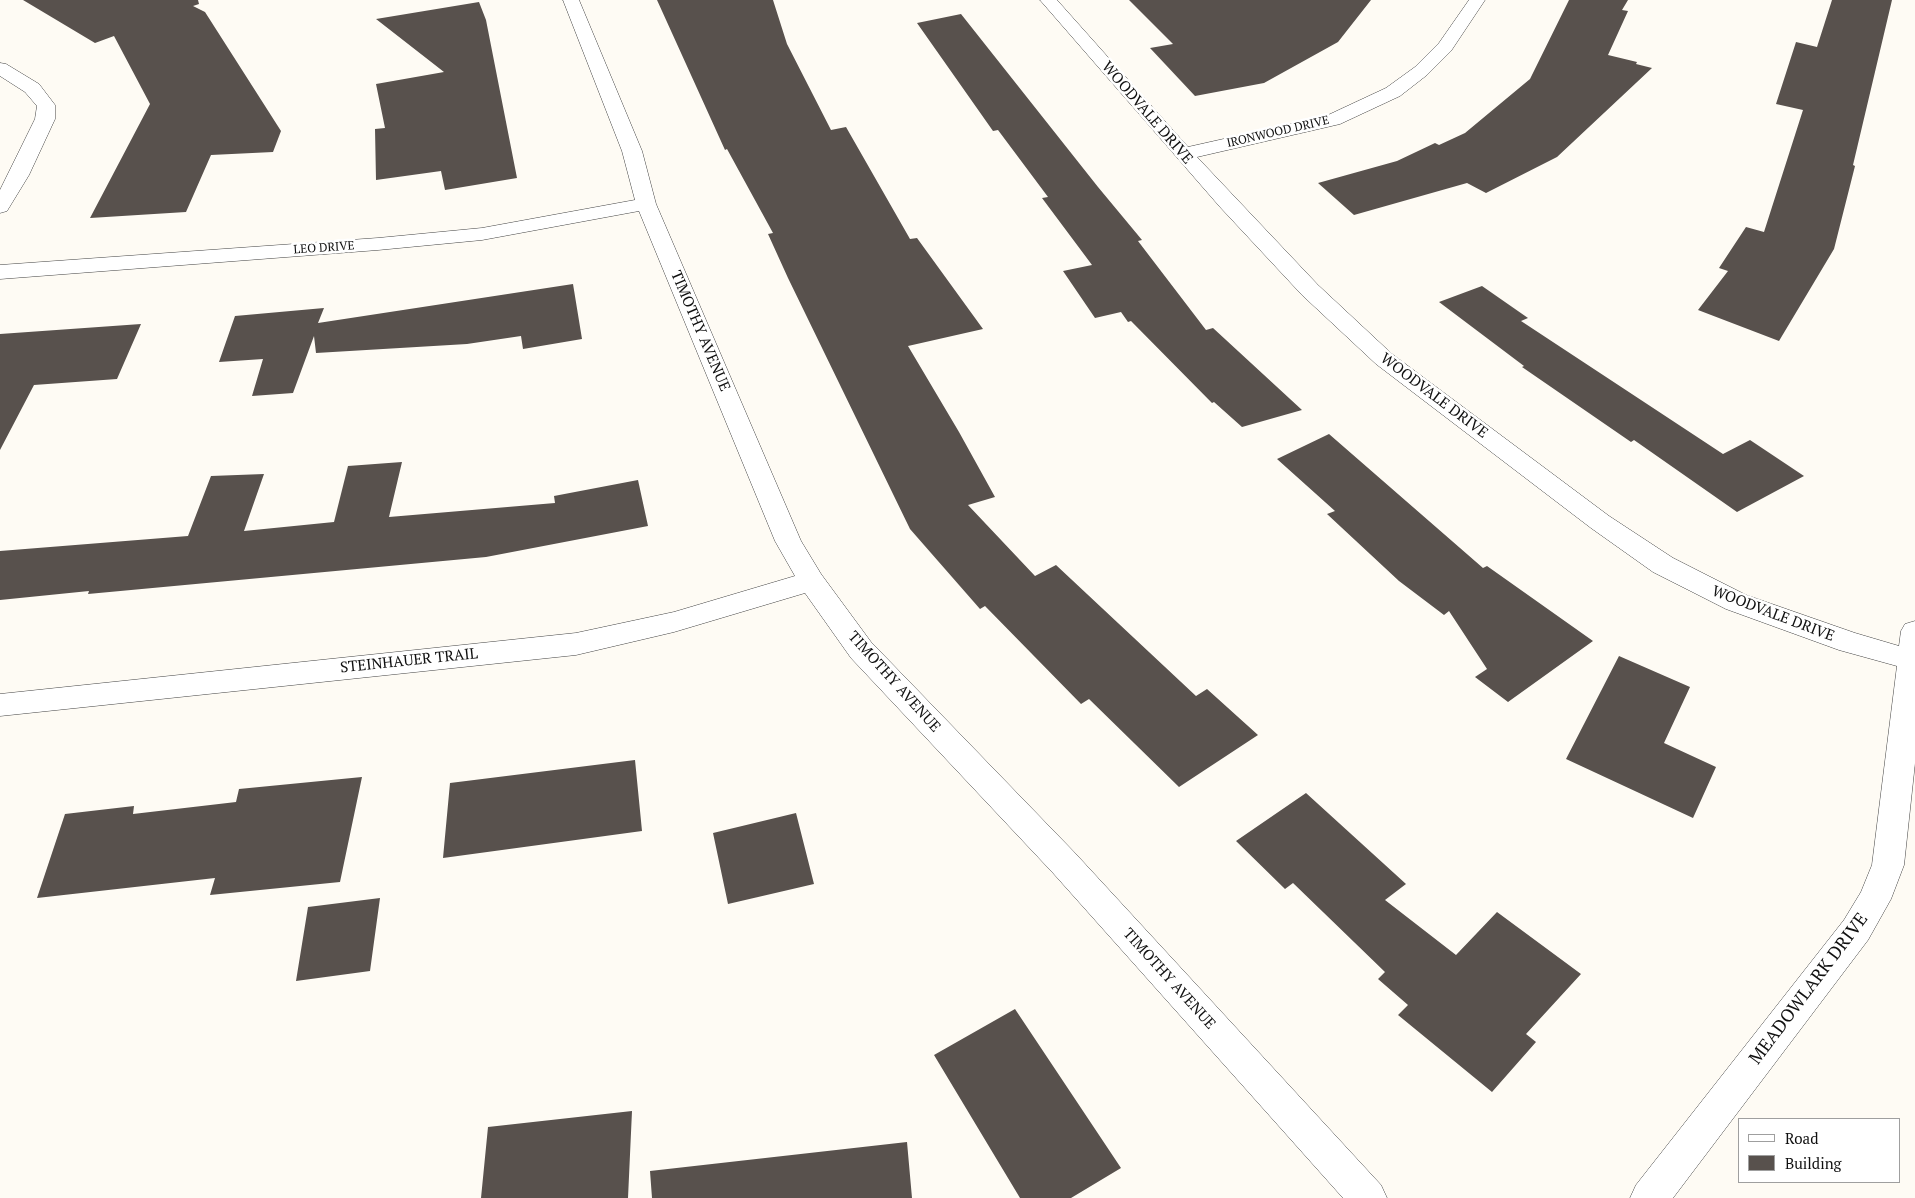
<!DOCTYPE html>
<html>
<head>
<meta charset="utf-8">
<style>
  body { margin:0 }
  #map { position:relative; width:1915px; height:1198px; overflow:hidden; background:#fefbf4; font-family:"PT Serif",serif }
  canvas { display:block }
  .legend { position:absolute; left:1738px; top:1118px; width:162px; height:65px; box-sizing:border-box; background:#fff; border:1px solid #9f9f9f; margin:0; padding:6px 9px; list-style:none; font-size:15px; color:#101010 }
  .legend li { display:flex; align-items:center; gap:10px; height:25px }
  .legend b { width:25px; border:1px solid #9f9f9f }
</style>
</head>
<body>
<div id="map">
<canvas width="1915" height="1198"></canvas>
<ul class="legend">
<li><b style="height:6px;background:#fff"></b>Road</li>
<li><b style="height:14px;background:#58514d"></b>Building</li>
</ul>
</div>
<script>
const c = document.querySelector('canvas').getContext('2d');
c.lineJoin = 'round';
function fill(path, color) {
  c.fillStyle = color;
  c.fill(path, 'evenodd');
}
function toPath(rows) {
  const path = new Path2D();
  for (const r of rows) {
    path.moveTo(r[0], r[1]);
    for (let i = 2; i < r.length; i += 2) path.lineTo(r[i], r[i + 1]);
  }
  return path;
}
function strokePath(path, color, width, dash) {
  c.strokeStyle = color;
  c.lineWidth = width;
  c.lineCap = dash ? 'butt' : 'round';
  c.setLineDash(dash || []);
  c.stroke(path);
}
function write(font, color, halo, rows, align = 'center') {
  c.font = font + ' "PT Serif",serif';
  c.lineWidth = 5;
  c.setLineDash([]);
  c.textBaseline = 'middle';
  c.strokeStyle = halo;
  c.fillStyle = color;
  for (const [text, x, y, turn = 0] of rows) {
    c.save();
    c.translate(x, y);
    c.rotate((+turn || 0) * Math.PI / 180);
    c.textAlign = isNaN(turn) ? turn : align;
    if (halo) c.strokeText(text, 0, 0);
    c.fillText(text, 0, 0);
    c.restore();
  }
}
fill(toPath([
  [23,0,198,0,199,4,193,6,205,12,281,131,273,152,211,155,186,212,90,218,150,104,114,36,95,43],
  [657,0,773,0,787,44,831,130,846,127,910,239,917,238,983,329,908,346,959,432,995,497,968,505,1035,576,1056,565,1196,696,1207,689,1258,735,1179,787,1089,699,1081,704,985,606,980,609,910,529,788,278,768,234,773,233,727,149,725,150],
  [1129,0,1371,0,1338,42,1264,83,1195,96,1150,48,1173,44],
  [1569,0,1628,0,1622,10,1628,11,1608,55,1637,62,1636,64,1652,68,1557,157,1486,193,1467,183,1354,215,1318,183,1397,161,1435,143,1439,145,1465,133,1530,79],
  [1832,0,1892,0,1853,165,1855,166,1834,249,1779,341,1698,310,1728,271,1719,268,1746,227,1764,232,1803,110,1776,104,1796,42,1817,47],
  [479,2,486,20,517,178,445,190,441,171,376,180,375,129,385,128,376,84,444,72,376,19],
  [961,14,1098,187,1142,240,1138,241,1206,330,1213,328,1302,410,1242,427,1214,402,1212,403,1131,321,1128,322,1121,312,1095,318,1063,271,1092,265,1042,198,1048,197,998,130,993,131,917,23],
  [573,284,582,339,523,349,521,336,467,344,316,353,314,336,293,393,252,396,263,359,219,362,235,316,324,308,318,323],
  [1482,286,1528,318,1521,321,1723,454,1750,440,1804,476,1737,512,1634,440,1631,442,1522,367,1524,366,1439,302],
  [141,324,117,379,34,385,0,450,0,334],
  [1329,434,1483,568,1487,566,1593,641,1508,702,1475,677,1487,669,1449,611,1444,615,1399,581,1327,514,1335,511,1277,459],
  [402,462,389,517,555,503,554,496,638,480,648,526,486,557,88,594,89,591,0,600,0,551,188,536,211,476,264,474,244,531,334,522,348,466],
  [1619,656,1690,687,1664,743,1716,767,1693,818,1566,759],
  [635,760,642,831,443,858,450,783],
  [362,777,340,882,210,895,215,878,37,898,65,814,134,806,133,814,236,802,239,789],
  [1306,793,1406,884,1385,900,1456,955,1497,912,1581,974,1526,1034,1536,1042,1492,1092,1398,1015,1408,1005,1378,979,1385,972,1293,883,1285,889,1236,841],
  [796,813,814,884,728,904,713,833],
  [380,898,370,971,296,981,308,907],
  [1015,1009,1121,1168,1071,1198,1020,1198,934,1055],
  [632,1111,628,1198,481,1198,488,1127],
  [907,1142,912,1198,652,1198,650,1171]
]), '#58514d');
const minor = toPath([
  [563,0,579,0,642,151,656,204,801,541,821,574,871,642,1075,853,1381,1185,1387,1198,1343,1198,1053,873,851,658,805,593,674,632,576,655,0,716,0,694,576,633,674,612,795,576,775,541,639,211,482,240,378,250,0,279,0,265,378,238,482,228,635,200,622,151,563,0],
  [1040,0,1057,0,1188,147,1326,116,1386,88,1415,67,1439,43,1469,0,1485,0,1451,51,1427,75,1400,96,1340,124,1197,157,1318,285,1392,354,1609,516,1673,558,1746,595,1855,633,1899,646,1901,631,1905,624,1915,621,1915,763,1904,865,1891,899,1868,940,1673,1198,1630,1198,1636,1185,1844,920,1861,892,1872,865,1897,666,1839,650,1726,609,1653,572,1591,528,1376,364,1302,295,1220,207,1040,0],
  [0,63,6,64,39,84,55,105,55,119,29,175,7,211,0,213,0,190,35,119,37,106,25,92,0,76,0,63]
]);
strokePath(minor, '#434343', 1);
fill(minor, '#fff');
write('12px', '#101010', '#fff', [
  ["IRONWOOD DRIVE",1278,132,-13],
  ["LEO DRIVE",324,248,-4]
]);
write('15px', '#101010', '#fff', [
  ["WOODVALE DRIVE",1147,113,49],
  ["TIMOTHY AVENUE",700,331,67],
  ["WOODVALE DRIVE",1434,396,37],
  ["WOODVALE DRIVE",1773,614,21],
  ["STEINHAUER TRAIL",409,661,-6],
  ["TIMOTHY AVENUE",894,682,48],
  ["TIMOTHY AVENUE",1169,979,48]
]);
write('18px', '#101010', '#fff', [
  ["MEADOWLARK DRIVE",1809,989,-53]
]);
</script>
</body>
</html>
